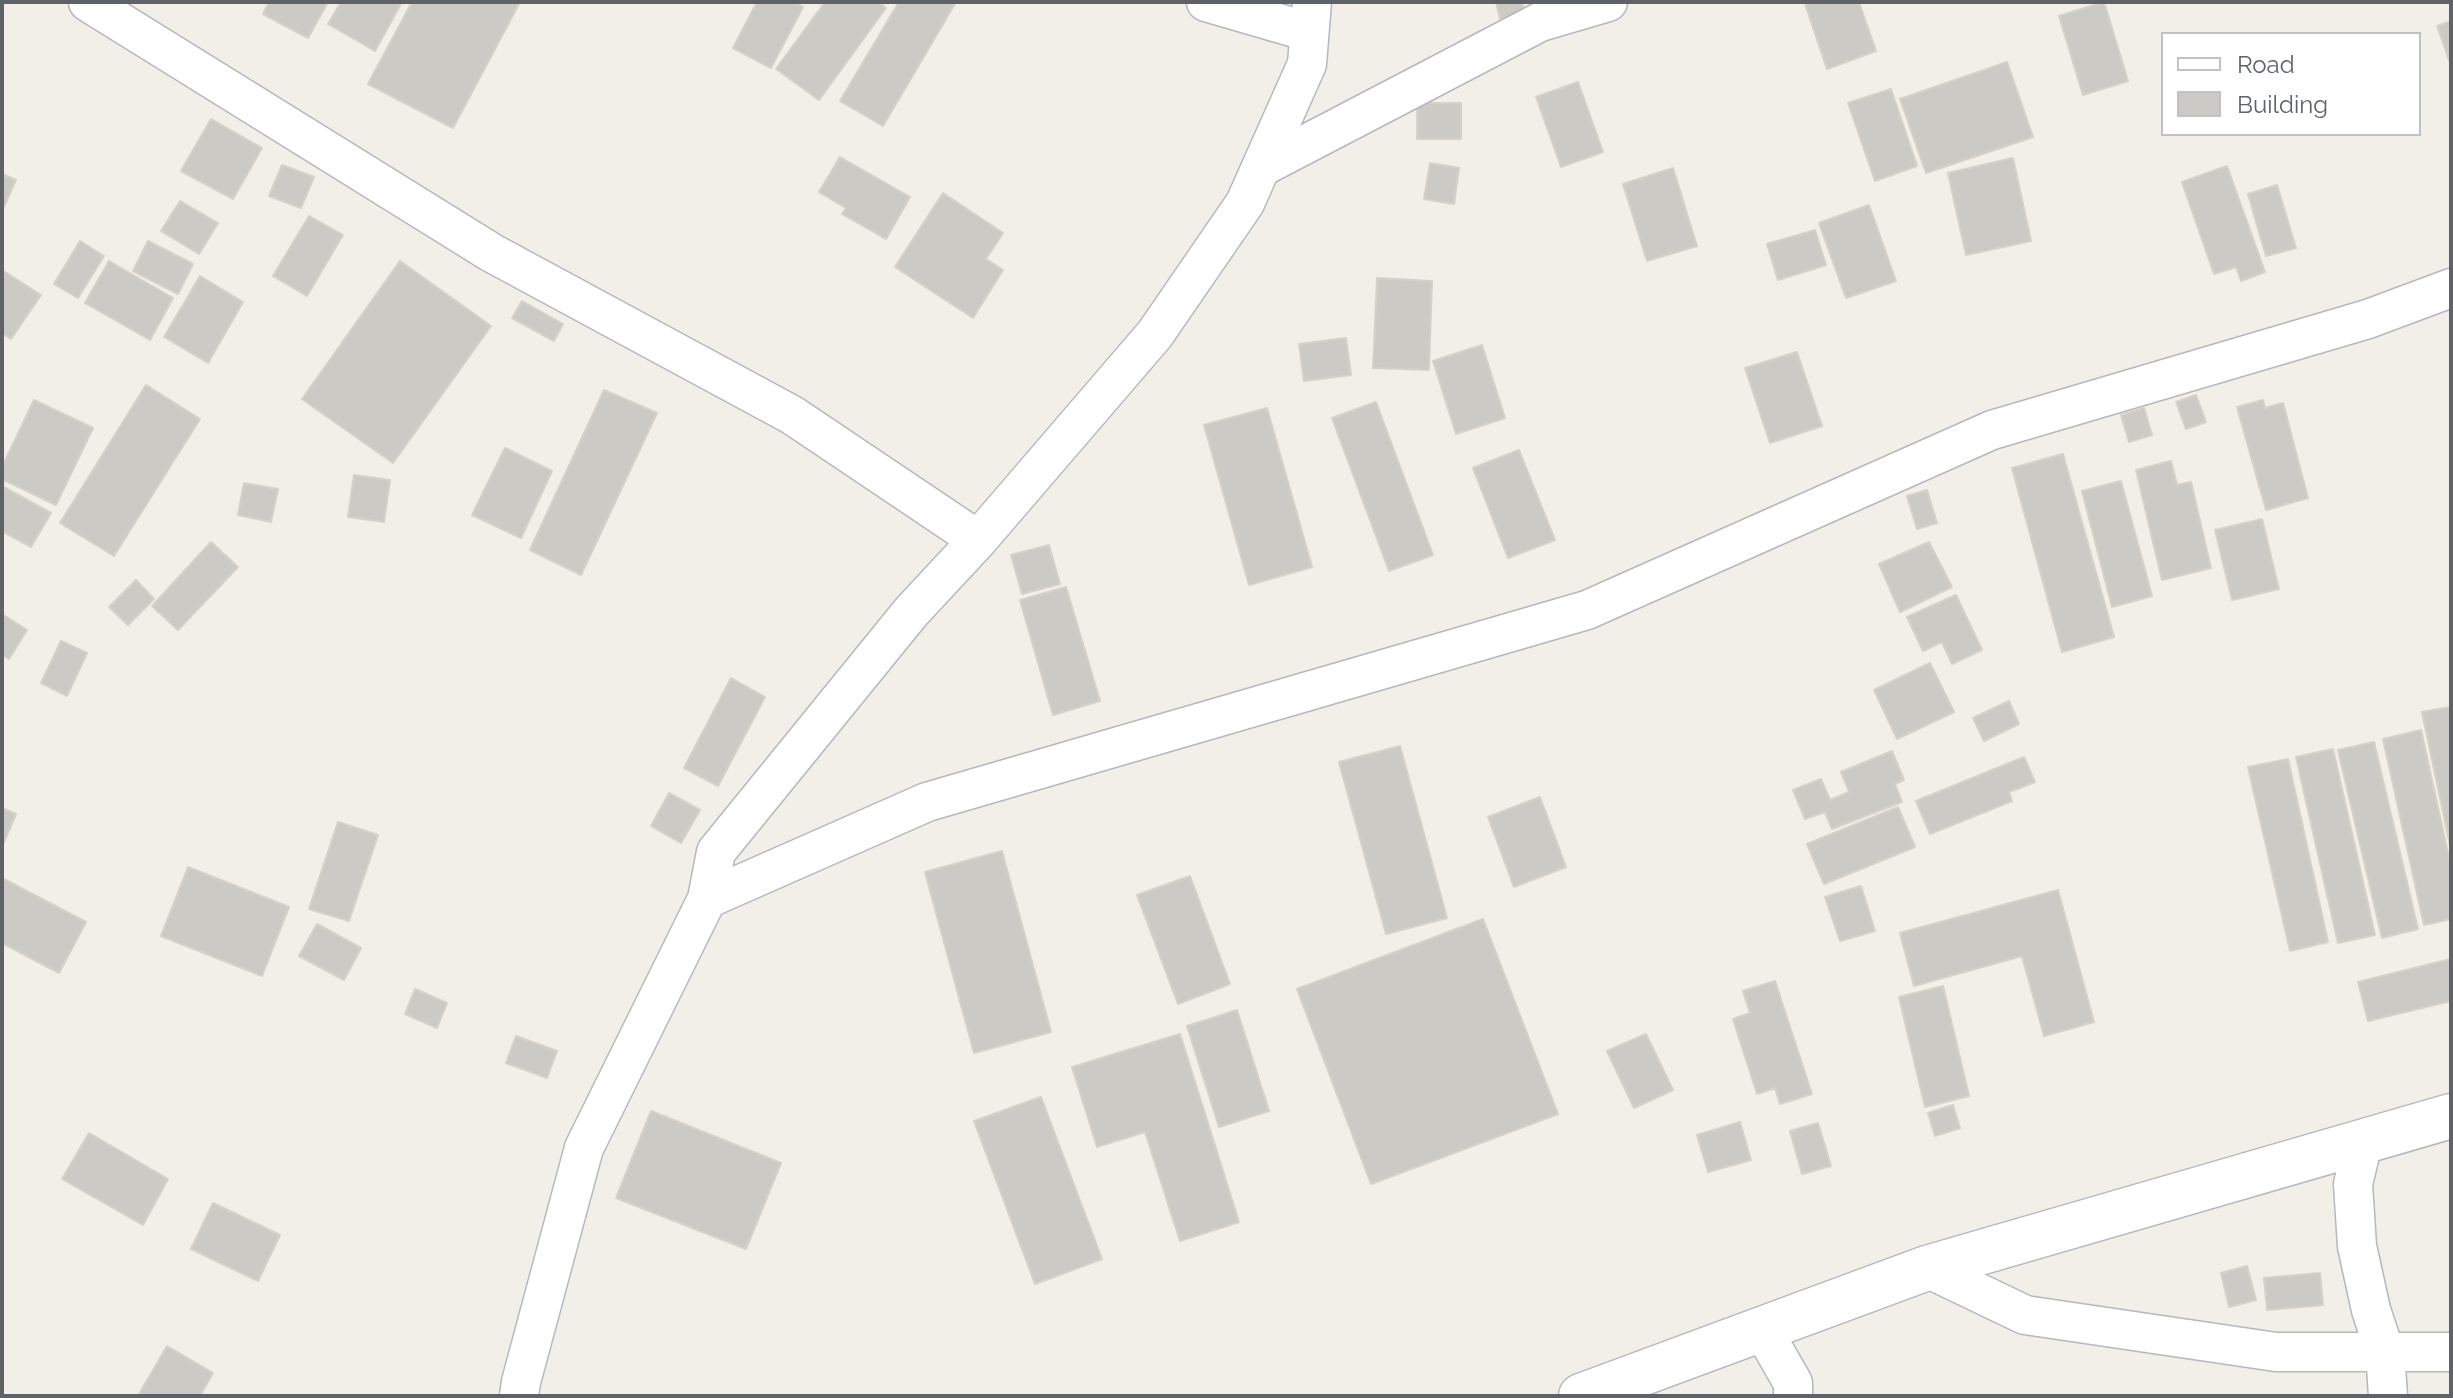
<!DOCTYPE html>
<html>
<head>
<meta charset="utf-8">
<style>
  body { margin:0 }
  #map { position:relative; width:2453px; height:1398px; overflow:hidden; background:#f1efe8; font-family:Raleway,sans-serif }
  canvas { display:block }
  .frame { position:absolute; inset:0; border:4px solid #5f6368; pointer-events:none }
  .legend { position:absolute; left:2161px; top:32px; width:260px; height:104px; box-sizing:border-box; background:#fff; border:2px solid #bfc1c3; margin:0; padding:10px 14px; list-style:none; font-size:24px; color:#5f6368 }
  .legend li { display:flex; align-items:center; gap:16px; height:40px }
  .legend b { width:40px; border:2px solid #bfc1c3 }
</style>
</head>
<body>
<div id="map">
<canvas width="2453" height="1398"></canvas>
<div class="frame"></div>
<ul class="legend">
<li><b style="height:10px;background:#fff"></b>Road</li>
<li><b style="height:22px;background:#cccac5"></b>Building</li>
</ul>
</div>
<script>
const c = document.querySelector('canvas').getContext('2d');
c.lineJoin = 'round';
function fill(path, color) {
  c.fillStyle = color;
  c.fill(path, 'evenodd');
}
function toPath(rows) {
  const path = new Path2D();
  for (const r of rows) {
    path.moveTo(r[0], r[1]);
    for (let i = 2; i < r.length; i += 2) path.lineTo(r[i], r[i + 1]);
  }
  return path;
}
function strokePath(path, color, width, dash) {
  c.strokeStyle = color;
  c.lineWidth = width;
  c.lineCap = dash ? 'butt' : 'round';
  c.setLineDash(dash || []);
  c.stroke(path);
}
const building = toPath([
  [269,2,328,2,308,38,263,14,269,2],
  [341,2,402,2,375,51,328,24,341,2],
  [412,2,520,2,453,128,368,84,412,2],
  [757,2,794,2,803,7,771,68,733,48,757,2],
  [825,2,878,2,886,8,819,100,776,69,825,2],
  [899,2,956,2,883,126,840,101,899,2],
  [1496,2,1522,2,1525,13,1500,19,1496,2],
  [1810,2,1859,2,1876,51,1827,69,1805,4,1810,2],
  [2104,2,2128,81,2083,95,2059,16,2104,2],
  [2451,21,2451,66,2437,26,2451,21],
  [2007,62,2033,137,1926,173,1900,99,2007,62],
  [1578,82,1603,152,1561,167,1536,97,1578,82],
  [1891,89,1917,166,1875,181,1848,103,1891,89],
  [1417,103,1461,103,1461,139,1417,139,1417,103],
  [211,119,262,148,233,199,181,171,211,119],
  [840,157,910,197,886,239,842,214,846,208,819,192,840,157],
  [2013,158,2031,241,1966,255,1948,173,2013,158],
  [1430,163,1459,168,1454,204,1424,199,1430,163],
  [282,165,314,177,301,208,269,196,282,165],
  [2227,166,2265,272,2241,281,2236,267,2214,274,2182,182,2227,166],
  [1673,168,1697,246,1647,261,1623,184,1673,168],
  [2,174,16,180,2,211,2,174],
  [2277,185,2296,248,2266,256,2248,194,2277,185],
  [943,193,1003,233,986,259,1003,270,973,318,895,267,943,193],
  [180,201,218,223,199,254,161,231,180,201],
  [1869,205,1896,281,1846,298,1819,223,1869,205],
  [309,216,343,235,307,296,273,276,309,216],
  [1815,230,1826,265,1778,280,1767,244,1815,230],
  [80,241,104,256,78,298,54,284,80,241],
  [148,241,193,264,178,294,133,271,148,241],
  [109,261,173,298,150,340,85,303,109,261],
  [400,261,491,326,393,463,302,399,400,261],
  [2,270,41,295,11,339,2,333,2,270],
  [200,276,243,302,208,363,164,337,200,276],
  [1377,278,1432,281,1429,370,1373,368,1377,278],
  [522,301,563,324,554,341,512,318,522,301],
  [1346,338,1351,375,1304,381,1299,344,1346,338],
  [1482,345,1505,418,1456,434,1433,361,1482,345],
  [1797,352,1822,426,1770,443,1745,368,1797,352],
  [146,385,200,419,114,556,60,523,146,385],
  [604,390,657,413,581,575,530,550,604,390],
  [2196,395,2206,422,2186,429,2176,402,2196,395],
  [34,400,93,428,56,505,2,479,2,467,34,400],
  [2263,400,2265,408,2283,403,2308,498,2266,510,2237,407,2263,400],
  [1376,402,1433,555,1389,571,1332,418,1376,402],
  [1267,408,1312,567,1249,585,1204,425,1267,408],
  [2144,408,2152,435,2129,442,2121,415,2144,408],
  [505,448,552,471,521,538,472,515,505,448],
  [1519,450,1555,540,1508,558,1473,468,1519,450],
  [2063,454,2114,637,2062,652,2012,468,2063,454],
  [2171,461,2177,485,2191,482,2211,568,2162,580,2136,470,2171,461],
  [354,475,390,480,384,522,348,517,354,475],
  [2121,481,2152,596,2112,607,2082,491,2121,481],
  [244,483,278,489,271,522,238,515,244,483],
  [2,486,51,513,31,547,2,531,2,486],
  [1927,490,1937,523,1917,529,1907,496,1927,490],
  [2262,519,2279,589,2232,600,2215,530,2262,519],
  [211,542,238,567,178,630,152,606,211,542],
  [1929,542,1952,587,1900,612,1879,564,1929,542],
  [1049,545,1060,584,1022,594,1011,555,1049,545],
  [136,580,154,599,128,625,109,607,136,580],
  [1066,587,1100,701,1053,715,1020,600,1066,587],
  [1956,595,1982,650,1952,664,1942,642,1923,651,1907,617,1956,595],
  [2,614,27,630,9,659,2,655,2,614],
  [61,641,87,653,67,696,41,683,61,641],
  [1930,663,1954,712,1897,739,1874,690,1930,663],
  [731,678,765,697,718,786,684,768,731,678],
  [2009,701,2019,724,1984,741,1973,718,2009,701],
  [2451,707,2451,850,2422,712,2451,707],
  [2421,730,2451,867,2451,919,2424,925,2383,739,2421,730],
  [2374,742,2418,929,2382,938,2338,750,2374,742],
  [1400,746,1447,918,1386,934,1339,762,1400,746],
  [2333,749,2375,935,2338,943,2296,757,2333,749],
  [1892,751,1904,780,1895,784,1902,802,1832,829,1825,812,1805,819,1793,790,1821,779,1830,800,1849,792,1841,772,1892,751],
  [2024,757,2035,782,2009,792,2012,801,1930,834,1916,801,2024,757],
  [2288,759,2328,942,2290,951,2248,767,2288,759],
  [669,793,700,810,681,843,651,826,669,793],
  [1540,797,1566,867,1514,887,1488,817,1540,797],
  [1898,807,1915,847,1824,884,1807,844,1898,807],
  [2,808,16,814,2,847,2,808],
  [338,822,378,835,349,921,309,909,338,822],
  [1002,851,1051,1032,974,1053,925,872,1002,851],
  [188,867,289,907,262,976,161,936,188,867],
  [1190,876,1230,984,1178,1004,1137,895,1190,876],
  [2,878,86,922,59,973,2,943,2,878],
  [1861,886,1875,931,1840,941,1825,897,1861,886],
  [2058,890,2094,1022,2044,1036,2022,956,1914,986,1900,933,2058,890],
  [1483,919,1558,1114,1371,1184,1297,989,1483,919],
  [317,924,361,948,344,980,299,956,317,924],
  [2451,959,2451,1001,2368,1021,2358,982,2451,959],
  [1775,981,1812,1094,1780,1104,1775,1088,1757,1094,1733,1019,1750,1013,1743,991,1775,981],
  [1943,986,1969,1096,1925,1107,1899,997,1943,986],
  [415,989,447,1003,437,1028,405,1014,415,989],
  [1237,1010,1269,1111,1219,1127,1187,1026,1237,1010],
  [1180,1034,1239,1222,1180,1241,1145,1132,1097,1147,1072,1067,1180,1034],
  [1646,1034,1673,1090,1634,1108,1607,1051,1646,1034],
  [516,1036,557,1051,547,1078,506,1063,516,1036],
  [1041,1097,1102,1259,1035,1284,974,1121,1041,1097],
  [1953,1105,1960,1128,1935,1136,1928,1113,1953,1105],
  [651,1111,781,1163,746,1249,616,1198,651,1111],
  [1740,1122,1751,1160,1708,1172,1697,1135,1740,1122],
  [1818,1123,1831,1166,1802,1174,1790,1131,1818,1123],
  [89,1133,168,1179,143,1225,62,1179,89,1133],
  [213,1203,280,1235,258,1281,191,1249,213,1203],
  [2247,1266,2256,1300,2229,1307,2221,1273,2247,1266],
  [2320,1273,2323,1305,2267,1310,2264,1278,2320,1273],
  [167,1346,213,1373,200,1396,138,1396,167,1346]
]);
fill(building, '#cccac5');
strokePath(building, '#d6d1c6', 2);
const minor = toPath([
  [88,2,492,253,792,415,978,540],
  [1206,2,1309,32],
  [1262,167,1540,22,1608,2],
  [707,899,927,802,1587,610,1992,430,2368,319,2451,288],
  [2363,1142,2353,1184,2357,1246,2371,1310,2385,1352,2388,1396],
  [1927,1268,2025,1315,2276,1352,2451,1352],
  [1762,1329,1793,1383,1793,1396],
  [519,1396,521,1382,584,1148,707,899,716,852,911,612,978,540,1155,334,1245,203,1307,64,1312,2]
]);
const tertiary = toPath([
  [1581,1396,1927,1268,2451,1116]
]);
strokePath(minor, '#b5b8bc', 41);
strokePath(tertiary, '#b5b8bc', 47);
strokePath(minor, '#fff', 38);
strokePath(tertiary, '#fff', 44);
</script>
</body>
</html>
